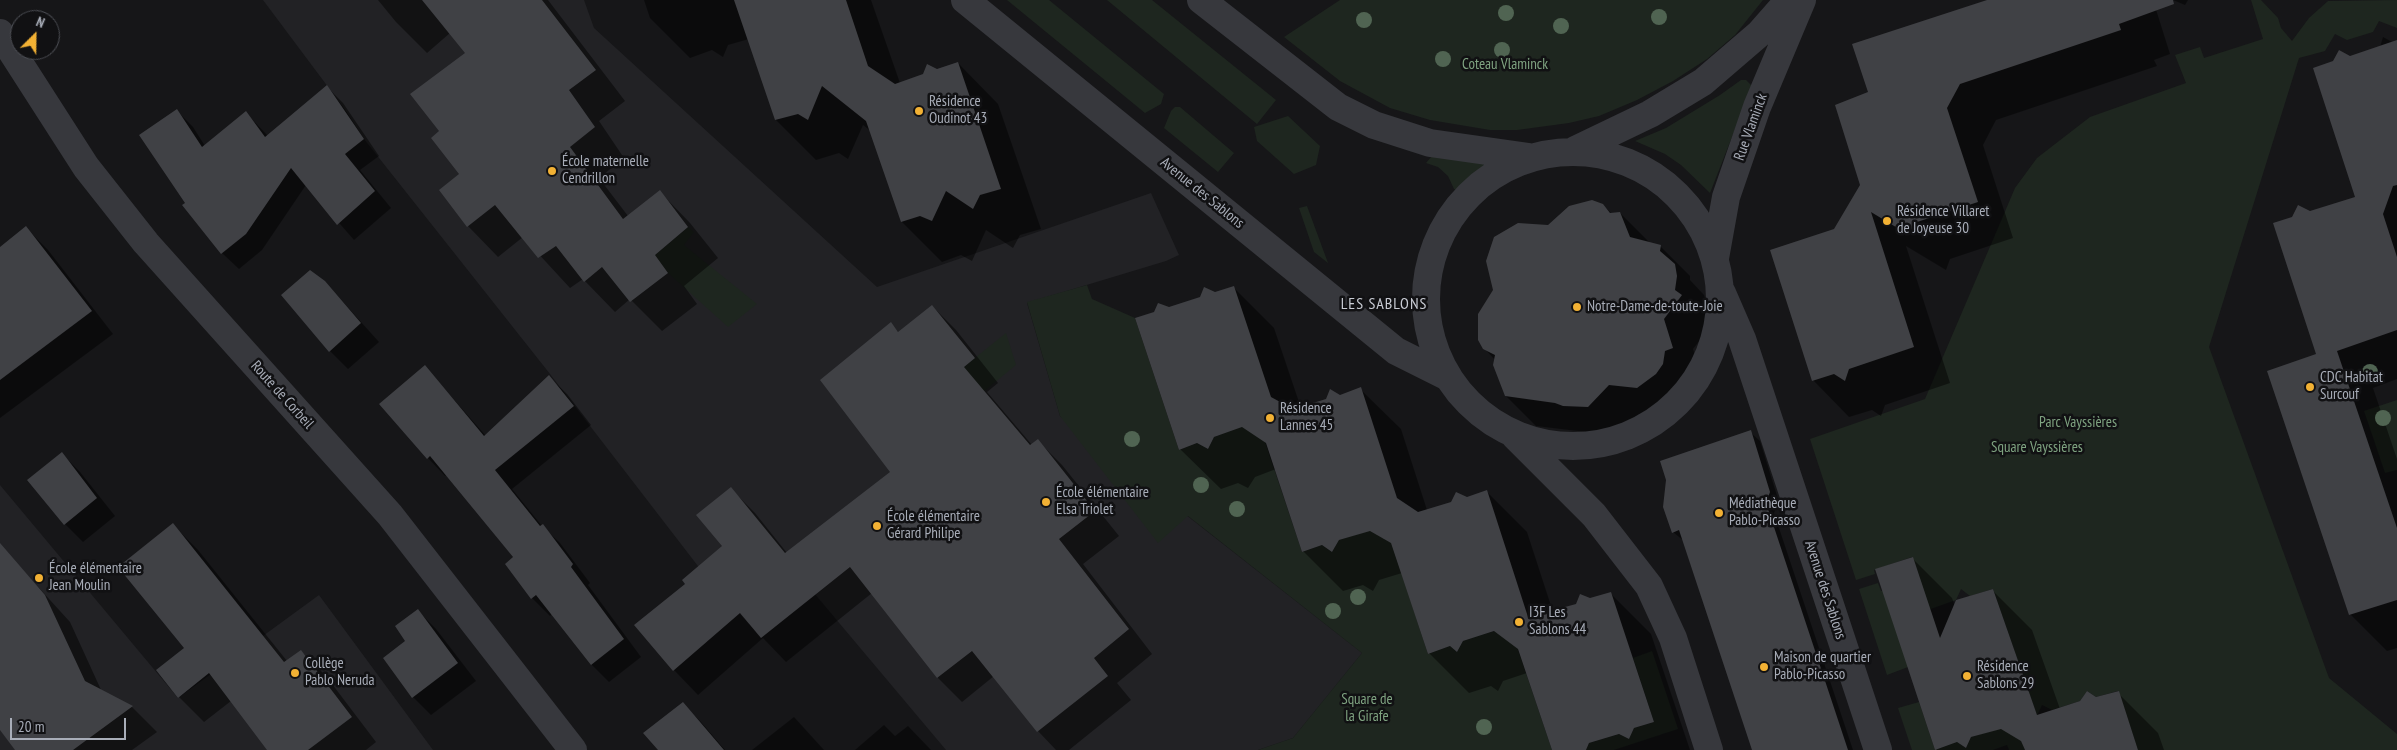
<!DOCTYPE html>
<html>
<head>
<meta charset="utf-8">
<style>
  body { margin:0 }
  #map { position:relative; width:2397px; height:750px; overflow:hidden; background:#161618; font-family:"PT Sans Narrow",sans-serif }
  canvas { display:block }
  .north { position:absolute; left:10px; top:10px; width:50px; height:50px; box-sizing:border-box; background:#111113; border:1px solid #4d4f55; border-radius:50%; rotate:23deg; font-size:14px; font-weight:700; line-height:20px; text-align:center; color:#a8adb8 }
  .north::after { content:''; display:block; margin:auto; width:18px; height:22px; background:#f2b134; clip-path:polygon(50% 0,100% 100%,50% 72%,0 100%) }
  .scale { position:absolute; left:10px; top:718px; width:116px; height:22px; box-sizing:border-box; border:2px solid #a8adb8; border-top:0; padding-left:6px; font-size:15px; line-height:18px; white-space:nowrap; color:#a8adb8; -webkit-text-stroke:4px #111113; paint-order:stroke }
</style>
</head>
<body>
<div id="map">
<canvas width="2397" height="750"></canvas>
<div class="north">N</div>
<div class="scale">20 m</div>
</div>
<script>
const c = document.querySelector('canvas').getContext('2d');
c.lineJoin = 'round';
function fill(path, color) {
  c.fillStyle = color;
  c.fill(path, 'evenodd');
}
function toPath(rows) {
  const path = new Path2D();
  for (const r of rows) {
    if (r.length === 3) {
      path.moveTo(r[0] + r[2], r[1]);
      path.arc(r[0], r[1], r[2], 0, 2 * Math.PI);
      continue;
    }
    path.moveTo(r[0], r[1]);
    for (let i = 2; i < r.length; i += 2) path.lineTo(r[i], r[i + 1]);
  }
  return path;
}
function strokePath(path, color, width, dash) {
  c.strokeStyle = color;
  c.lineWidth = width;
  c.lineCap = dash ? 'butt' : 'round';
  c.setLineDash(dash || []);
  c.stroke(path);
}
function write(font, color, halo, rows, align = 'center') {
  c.font = font + ' "PT Sans Narrow",sans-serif';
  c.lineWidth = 5;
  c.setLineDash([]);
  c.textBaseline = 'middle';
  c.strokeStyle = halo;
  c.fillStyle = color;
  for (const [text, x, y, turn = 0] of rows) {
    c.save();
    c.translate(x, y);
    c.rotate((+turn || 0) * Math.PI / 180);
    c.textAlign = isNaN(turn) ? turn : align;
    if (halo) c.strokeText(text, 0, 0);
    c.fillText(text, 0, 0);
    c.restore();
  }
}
fill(toPath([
  [263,0,584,0,594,28,877,287,1151,193,1179,255,1166,261,1027,303,1060,416,1362,653,1293,738,1258,750,946,750,803,580,749,624,711,583,550,374,364,139,346,111],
  [0,485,178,698,319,595,433,750,0,750]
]), '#222225');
fill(toPath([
  [1007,0,1049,0,1164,94,1161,104,1145,113],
  [1107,0,1152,0,1276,100,1257,124],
  [1340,0,1763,0,1735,35,1707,59,1673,81,1637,100,1599,116,1569,123,1517,130,1490,130,1430,120,1390,108,1340,81,1284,37],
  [2251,0,2261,0,2278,18,2281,28,2292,41,2309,18,2328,1,2397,0,2397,28,2379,21,2373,32,2347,40,2335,34,2325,51,2299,58,2209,347,2329,678,2397,734,2397,750,2138,750,2118,691,2096,697,2087,691,2080,701,2052,710,2042,705,2037,716,1993,589,1970,596,1961,589,1956,600,1928,610,1908,667,1887,675,1859,589,1878,583,1881,591,1920,578,1912,557,1874,570,1875,574,1856,580,1810,439,1925,399,2015,188,2037,158,2090,117,2186,83,2175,55,2200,47,2204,58,2263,39],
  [1741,80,1746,80,1752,86,1710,193,1681,165,1665,154,1635,141,1666,128,1720,95],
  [1175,107,1180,107,1234,153,1218,172,1164,128,1171,111],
  [1288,116,1320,146,1316,165,1294,174,1257,141,1254,127],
  [1432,156,1498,165,1478,174,1457,191,1454,189,1448,176,1438,167,1426,163],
  [1307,206,1328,263,1314,252,1299,208],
  [688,227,694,232,684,245,757,304,728,327,668,273,655,255],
  [1087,285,1092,299,1135,318,1179,450,1197,443,1208,449,1214,437,1258,421,1302,552,1322,545,1332,552,1339,540,1386,525,1428,654,1450,646,1457,652,1463,641,1510,626,1552,750,1258,750,1293,738,1362,653,1188,516,1158,543,1060,416,1027,302],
  [1006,333,1016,365,960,411,940,386],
  [2397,400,2397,470,2385,473,2364,411],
  [1652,651,1678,729,1614,750,1586,750,1589,743,1619,734,1629,739,1634,728,1654,722,1633,658],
  [1919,702,1935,750,1957,742,1966,748,1971,737,2015,724,2025,750,2009,750,2007,745,1993,750,1912,750,1898,708]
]), '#1e261f');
fill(toPath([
  [378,0,548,0,625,101,599,121,624,158,599,178,628,216,660,192,690,223,718,258,684,286,697,304,662,331,630,299,615,312,583,279,570,288,523,237,498,257,468,226,461,174,441,132,467,54,450,33,427,53,396,22],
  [644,0,871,0,900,83,958,63,998,104,1041,229,1020,235,1013,248,986,230,972,261,961,255,942,262,902,222,872,132,863,125,848,159,839,153,816,160,776,120,749,39,728,45,723,57,712,50,690,58,650,18],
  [1991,0,2153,0,2170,54,2154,60,2157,66,1996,120,1983,145,2013,238,1950,259,1946,270,1906,246,1950,383,1885,405,1881,416,1872,410,1849,417,1813,380,1861,186,1870,93],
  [2173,0,2188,0,2185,5],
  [2383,37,2394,43,2397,41,2397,379,2373,388,2397,459,2397,648,2387,651,2350,614,2318,355,2310,213,2356,198,2350,57,2380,47],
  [327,87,343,103,379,156,360,170,391,208,354,240,306,185,262,250,239,269,222,253,186,204,177,111,193,127,205,146,246,113,268,136],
  [1603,205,1612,214,1620,213,1650,243,1660,246,1690,276,1690,280,1704,295,1706,302,1705,320,1711,326,1693,349,1702,378,1695,381,1689,400,1668,417,1639,414,1618,436,1594,435,1586,432,1536,426,1506,396,1495,360,1484,348,1549,226],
  [26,228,48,250,113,334,0,418,0,248],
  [325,282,379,342,348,369,330,351],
  [1234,288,1274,328,1301,408,1360,389,1401,429,1427,510,1487,492,1527,532,1553,612,1611,594,1651,634,1690,750,1553,750,1527,673,1503,681,1498,691,1491,686,1469,693,1429,653,1402,573,1379,580,1373,591,1363,585,1343,591,1303,551,1276,469,1255,477,1248,488,1238,483,1221,489,1180,449,1169,309],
  [932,306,956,330,998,383,987,392,1032,445,1038,441,1062,465,1119,536,1083,564,1152,654,1117,683,1131,700,1069,750,1056,750,1038,731,994,676,962,702,938,678,872,593,786,662,763,638,698,695,674,670,686,584,724,546,731,489,755,513,787,553,892,472,891,324,899,333],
  [425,367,486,436,549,377,567,394,591,425,512,489,542,526,560,543,590,583,588,585,641,657,609,682,592,665,552,614,550,616,532,598,514,558,447,475,445,476,428,458,381,404],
  [1750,432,1760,441,1779,502,1774,513,1853,750,1753,750,1684,541,1673,532,1664,501,1667,479],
  [62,454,80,472,115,516,83,542,65,524],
  [173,525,198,550,287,661,301,651,326,676,376,742,366,750,269,750,231,701,204,722,179,697,185,648],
  [0,545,70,622,102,692,132,707,157,732,132,750,18,750,0,728],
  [1912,558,1952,598,1955,606,1992,590,2032,630,2060,709,2118,693,2158,733,2164,750,1937,750],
  [418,611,436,629,476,681,431,715,413,697,385,658,406,641],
  [683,704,701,722,725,750,659,750],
  [794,717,824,750,752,750],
  [884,725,895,736,908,726,931,750,855,750]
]), '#0007');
fill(toPath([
  [422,0,542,0,596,70,569,90,595,127,570,147,623,219,660,190,688,227,655,255,668,273,630,302,602,267,584,282,556,246,538,258,495,205,467,227,439,190,459,174,431,138,439,131,410,94,465,53],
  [734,0,846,0,868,66,895,84,923,74,927,64,937,69,958,62,1001,189,980,195,973,209,946,191,932,221,920,216,901,222,866,121,822,86,808,120,798,114,775,120],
  [1987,0,2173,0,2174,4,2119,24,2121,30,1960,84,1947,108,1978,202,1914,223,1909,235,1871,212,1914,347,1849,369,1845,381,1834,374,1812,381,1770,250,1834,229,1860,185,1835,105,1868,92,1852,44],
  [2397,40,2397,185,2393,186,2383,214,2397,257,2397,330,2337,351,2397,528,2397,600,2349,615,2267,371,2316,354,2273,223,2292,217,2298,205,2310,211,2355,197,2313,68,2333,61,2339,50,2350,56],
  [327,85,364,139,345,154,375,191,337,225,291,168,246,234,221,254,182,205,185,203,139,135,177,109,202,147,246,111,265,137],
  [1592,200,1603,204,1610,213,1620,212,1630,237,1661,245,1660,251,1675,264,1677,276,1675,290,1682,295,1664,319,1673,348,1665,351,1663,364,1656,374,1637,388,1609,385,1588,407,1563,406,1555,403,1505,396,1493,365,1495,355,1483,349,1478,340,1478,314,1493,290,1486,261,1494,237,1518,223,1548,225,1569,206],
  [26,226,92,311,0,380,0,247],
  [310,270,325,281,361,323,329,352,281,295],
  [1234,286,1271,397,1293,409,1326,399,1330,389,1340,395,1361,387,1397,498,1418,512,1451,502,1456,492,1467,497,1487,490,1528,617,1576,604,1580,594,1590,598,1611,592,1654,722,1634,728,1629,739,1619,734,1589,743,1586,750,1552,750,1518,649,1494,631,1463,641,1457,652,1450,646,1428,654,1391,543,1370,531,1339,540,1332,552,1322,545,1302,552,1266,443,1242,427,1214,437,1208,449,1197,443,1179,450,1135,318,1154,312,1158,303,1169,307,1200,297,1204,287,1215,292],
  [932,305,975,358,964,367,1030,445,1038,439,1095,511,1059,539,1129,629,1094,658,1108,676,1037,732,972,651,937,678,850,567,761,638,740,613,673,671,634,625,685,584,682,580,722,546,696,515,731,487,785,553,890,472,820,380,891,322,898,332],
  [425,365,484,436,549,375,574,406,495,470,540,526,543,524,573,564,571,567,624,639,591,665,536,595,531,599,505,564,513,557,430,456,427,459,379,404],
  [1751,430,1770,492,1766,503,1848,750,1752,750,1679,530,1672,533,1663,507,1666,480,1660,461],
  [62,452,97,498,64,525,27,480],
  [173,523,284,662,301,650,352,717,308,750,267,750,209,673,178,698,156,670,184,648,118,567],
  [0,543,45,595,85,681,133,706,73,750,15,750,0,730],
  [1913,557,1940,638,1956,600,1993,589,2037,715,2080,701,2087,691,2096,697,2119,691,2138,750,2025,750,2021,741,2001,729,1971,737,1966,748,1957,742,1935,750,1875,569],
  [418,609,458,663,412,698,383,658,405,641,395,626],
  [683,702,724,750,658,750,643,733]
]), '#404145');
strokePath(toPath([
  [965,0,1396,351,1446,376],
  [1201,0,1338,107,1374,125,1430,143,1529,157],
  [0,33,86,167,146,243,390,515,573,750],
  [1575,150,1650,114,1703,82,1760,33,1789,0],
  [1573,299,147],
  [1715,258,1726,197,1757,107,1802,0],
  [1722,293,1742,339,1878,750],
  [1515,436,1594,515,1649,586,1673,638,1709,750]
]), '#37383d', 28);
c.fillStyle = '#506452';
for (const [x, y] of [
  [1506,13],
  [1659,17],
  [1364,20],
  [1561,26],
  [1502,50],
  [1443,59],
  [2370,372],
  [2383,418],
  [1132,439],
  [1201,485],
  [1237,509],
  [1358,597],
  [1333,611],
  [1484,727]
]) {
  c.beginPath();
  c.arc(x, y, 8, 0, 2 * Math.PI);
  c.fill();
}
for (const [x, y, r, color] of [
  [919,111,5,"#f2b134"],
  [552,171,5,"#f2b134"],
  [1887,221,5,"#f2b134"],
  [1577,307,5,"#f2b134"],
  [2310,387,5,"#f2b134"],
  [1270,418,5,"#f2b134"],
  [1046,502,5,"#f2b134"],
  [1719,513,5,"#f2b134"],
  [877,526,5,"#f2b134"],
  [39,578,5,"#f2b134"],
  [1519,622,5,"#f2b134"],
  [1764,667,5,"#f2b134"],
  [295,673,5,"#f2b134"],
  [1967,676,5,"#f2b134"]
]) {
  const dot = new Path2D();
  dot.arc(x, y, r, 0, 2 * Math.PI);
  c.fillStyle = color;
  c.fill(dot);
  strokePath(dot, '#111113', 2);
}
write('15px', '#7fa381', '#111113', [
  ["Coteau Vlaminck",1505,65],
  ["Parc Vayssières",2078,423],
  ["Square Vayssières",2037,448],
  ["Square de",1367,700],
  ["la Girafe",1367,717]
]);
write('15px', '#a8adb8', '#111113', [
  ["Résidence",929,102],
  ["Oudinot 43",929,119],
  ["École maternelle",562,162],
  ["Cendrillon",562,179],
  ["Résidence Villaret",1897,212],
  ["de Joyeuse 30",1897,229],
  ["Notre-Dame-de-toute-Joie",1587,307],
  ["CDC Habitat",2320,378],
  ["Surcouf",2320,395],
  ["Résidence",1280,409],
  ["Lannes 45",1280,426],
  ["École élémentaire",1056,493],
  ["Elsa Triolet",1056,510],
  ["Médiathèque",1729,504],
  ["Pablo-Picasso",1729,521],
  ["École élémentaire",887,517],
  ["Gérard Philipe",887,534],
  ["École élémentaire",49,569],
  ["Jean Moulin",49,586],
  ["I3F Les",1529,613],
  ["Sablons 44",1529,630],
  ["Maison de quartier",1774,658],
  ["Pablo-Picasso",1774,675],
  ["Collège",305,664],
  ["Pablo Neruda",305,681],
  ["Résidence",1977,667],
  ["Sablons 29",1977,684]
], 'left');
write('15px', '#a8adb8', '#111113', [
  ["Rue Vlaminck",1751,127,-70],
  ["Avenue des Sablons",1202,193,39],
  ["Route de Corbeil",282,395,48],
  ["Avenue des Sablons",1825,590,72]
]);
c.letterSpacing = '1px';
write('16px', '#c9ccd4', '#111113', [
  ["LES SABLONS",1384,304]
]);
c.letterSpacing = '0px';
</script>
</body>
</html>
